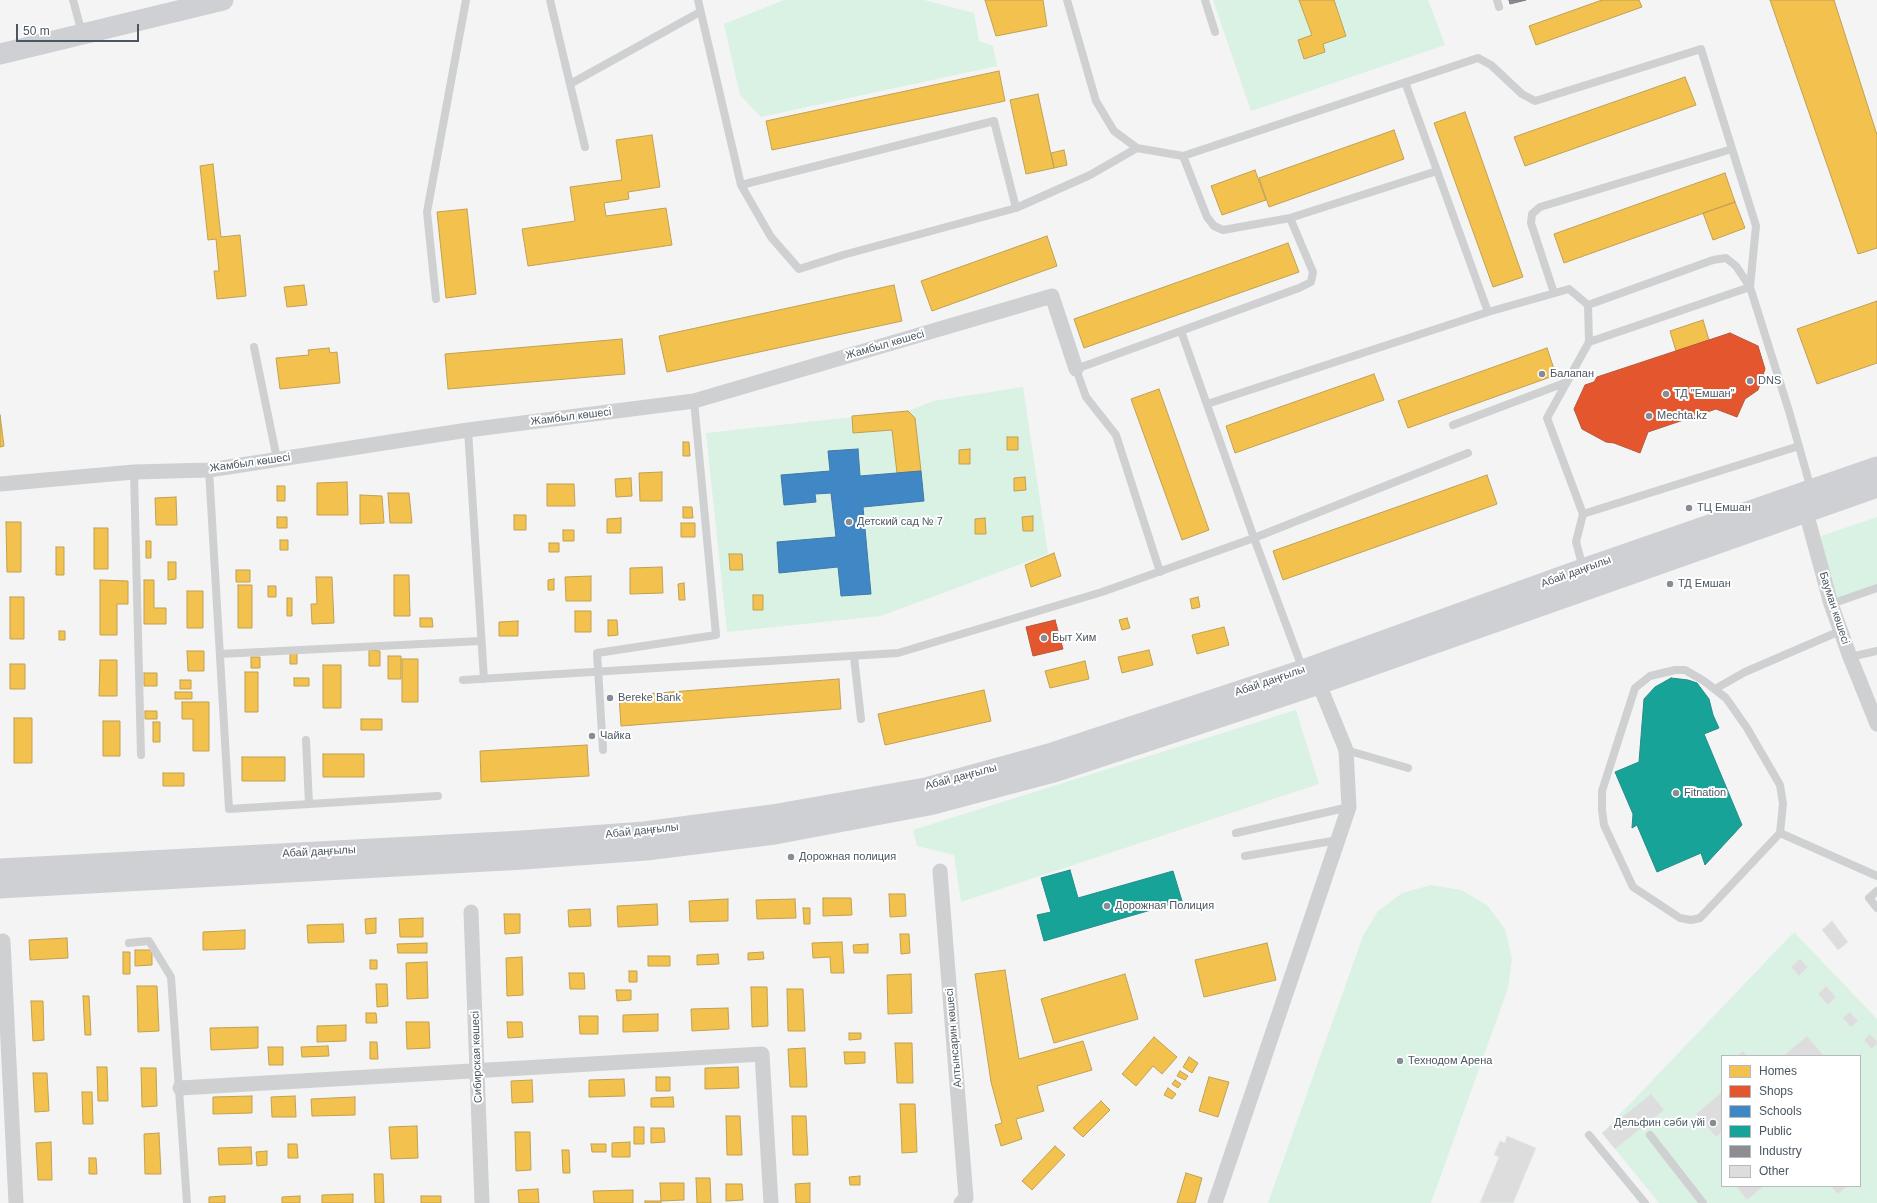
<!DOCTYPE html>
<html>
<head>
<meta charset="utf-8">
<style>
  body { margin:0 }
  #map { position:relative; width:1877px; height:1203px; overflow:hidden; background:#f4f4f4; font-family:Arial,sans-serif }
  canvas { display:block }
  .legend { position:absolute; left:1721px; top:1055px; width:140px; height:132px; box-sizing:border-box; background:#fff; border:1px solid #b7bbc0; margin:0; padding:5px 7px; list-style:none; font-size:12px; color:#4a5661 }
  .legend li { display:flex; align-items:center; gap:8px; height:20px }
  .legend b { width:20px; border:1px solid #b7bbc0 }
  .scale { position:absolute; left:16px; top:24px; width:123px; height:18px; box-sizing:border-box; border:2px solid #4a5661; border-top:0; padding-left:5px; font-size:12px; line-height:14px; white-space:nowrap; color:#4a5661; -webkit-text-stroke:3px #fff; paint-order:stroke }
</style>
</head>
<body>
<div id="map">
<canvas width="1877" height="1203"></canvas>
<ul class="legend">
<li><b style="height:11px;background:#f2c14e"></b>Homes</li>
<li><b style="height:11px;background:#e4572e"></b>Shops</li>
<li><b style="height:11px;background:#3f88c5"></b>Schools</li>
<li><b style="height:11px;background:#17a398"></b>Public</li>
<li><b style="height:11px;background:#8d8d92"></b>Industry</li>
<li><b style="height:11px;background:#ddddde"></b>Other</li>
</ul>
<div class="scale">50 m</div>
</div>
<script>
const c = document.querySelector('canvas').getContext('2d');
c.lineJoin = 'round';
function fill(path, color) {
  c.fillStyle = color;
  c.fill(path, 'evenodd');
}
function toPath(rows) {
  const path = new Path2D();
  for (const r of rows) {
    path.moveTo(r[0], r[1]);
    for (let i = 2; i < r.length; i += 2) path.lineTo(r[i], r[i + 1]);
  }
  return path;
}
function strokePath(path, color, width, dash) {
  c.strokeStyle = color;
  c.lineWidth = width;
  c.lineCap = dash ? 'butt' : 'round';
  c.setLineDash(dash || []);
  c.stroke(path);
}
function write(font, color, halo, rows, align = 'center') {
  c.font = font + ' Arial,sans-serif';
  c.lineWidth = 4;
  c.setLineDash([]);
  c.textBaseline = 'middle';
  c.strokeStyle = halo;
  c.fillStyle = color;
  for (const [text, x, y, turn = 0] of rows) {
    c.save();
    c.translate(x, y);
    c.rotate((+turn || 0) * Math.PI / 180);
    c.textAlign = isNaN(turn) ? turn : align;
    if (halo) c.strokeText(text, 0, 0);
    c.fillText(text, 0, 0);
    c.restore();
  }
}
fill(toPath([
  [784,0,924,0,974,13,979,41,993,46,997,66,761,117,740,95,724,24],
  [1213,0,1428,0,1445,45,1251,111],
  [1023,387,1048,554,881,616,727,632,706,433,908,411,933,401],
  [1877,517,1877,588,1831,604,1821,536],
  [1296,710,1319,784,961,902,954,855,917,846,913,830],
  [1431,885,1461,890,1487,905,1505,929,1512,959,1508,988,1431,1203,1268,1203,1363,936,1378,911,1402,893],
  [1794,932,1877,1019,1877,1203,1659,1203,1602,1133],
  [1722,1056,1860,1056,1860,1186,1722,1186]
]), '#d9f2e3');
const homes = toPath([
  [985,0,1043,0,1047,26,996,36,985,0],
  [1299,0,1334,0,1346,36,1323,44,1325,52,1304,59,1298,40,1312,35,1299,0],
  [1602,0,1639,0,1642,7,1536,45,1529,26,1602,0],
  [1770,0,1834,0,1877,135,1877,248,1858,254,1770,0],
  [999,71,1005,101,772,150,766,121,999,71],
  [1685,77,1696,105,1525,166,1514,137,1685,77],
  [1038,94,1054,168,1026,174,1010,100,1038,94],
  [1465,112,1523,277,1493,287,1434,123,1465,112],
  [1394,130,1404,159,1269,207,1259,178,1394,130],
  [652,135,660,187,628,192,629,199,604,203,606,216,666,208,672,245,528,266,522,229,575,221,570,187,622,180,616,140,652,135],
  [1064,150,1067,165,1054,168,1051,153,1064,150],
  [213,164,221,237,240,235,246,296,217,299,214,271,219,271,216,239,208,240,200,166,213,164],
  [1255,170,1266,200,1222,215,1211,186,1255,170],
  [1725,173,1735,202,1564,263,1554,234,1725,173],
  [1735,202,1745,228,1713,240,1703,213,1735,202],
  [467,209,476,294,446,298,437,212,467,209],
  [1047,236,1057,266,932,311,921,281,1047,236],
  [1288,243,1299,272,1084,348,1074,319,1288,243],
  [304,285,307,305,287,307,284,287,304,285],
  [894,285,902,321,667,372,659,336,894,285],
  [1877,301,1877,363,1817,384,1797,329,1877,301],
  [1703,320,1709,340,1676,351,1670,331,1703,320],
  [622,339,625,374,448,389,445,354,622,339],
  [329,348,330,353,337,352,340,383,280,389,276,358,309,355,308,350,329,348],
  [1547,348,1556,375,1408,428,1398,401,1547,348],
  [1374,374,1384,400,1235,453,1226,426,1374,374],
  [1159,389,1209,530,1182,540,1131,399,1159,389],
  [908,411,915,418,921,471,897,473,892,430,853,433,852,416,908,411],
  [0,415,4,446,0,447,0,415],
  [1007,437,1018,437,1018,450,1007,450,1007,437],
  [683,442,689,442,690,456,683,456,683,442],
  [970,449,970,464,959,464,959,450,970,449],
  [662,472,662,501,640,501,639,473,662,472],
  [1487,475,1497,504,1283,580,1273,551,1487,475],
  [1025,477,1026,490,1014,491,1014,478,1025,477],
  [631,478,632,496,616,497,615,479,631,478],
  [347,482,348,515,317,515,317,483,347,482],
  [547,484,574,484,575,506,547,506,547,484],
  [277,486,285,486,285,501,277,501,277,486],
  [388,493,409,493,412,523,390,523,388,493],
  [360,495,382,496,384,523,360,524,360,495],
  [176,497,177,525,156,525,155,498,176,497],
  [683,507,692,507,693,518,683,518,683,507],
  [514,515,526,515,526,530,514,530,514,515],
  [1033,516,1033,531,1023,531,1022,517,1033,516],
  [277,517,287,517,287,528,277,528,277,517],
  [621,518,621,533,607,533,607,519,621,518],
  [985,518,986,534,975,534,975,519,985,518],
  [6,522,21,522,21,572,7,572,6,522],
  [681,523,695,523,695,537,681,537,681,523],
  [94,528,108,528,108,569,94,569,94,528],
  [563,530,574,530,574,541,563,541,563,530],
  [280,540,288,540,288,550,280,550,280,540],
  [146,541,151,541,151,558,146,558,146,541],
  [549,543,559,543,559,552,549,552,549,543],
  [56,547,64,547,64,575,56,575,56,547],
  [1054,553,1061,576,1031,587,1025,565,1054,553],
  [729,554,742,554,743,570,730,570,729,554],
  [168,562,176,562,176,579,168,580,168,562],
  [662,567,663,593,630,594,630,568,662,567],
  [236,570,250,570,250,582,236,582,236,570],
  [394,575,409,575,410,616,394,616,394,575],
  [591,576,591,601,566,601,565,577,591,576],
  [316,577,332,577,334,623,312,624,311,604,317,604,316,577],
  [554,579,554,590,548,590,548,580,554,579],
  [100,580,128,581,128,604,117,604,117,635,100,635,100,580],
  [144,580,154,580,154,608,166,608,166,624,144,624,144,580],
  [684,583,685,600,679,600,678,584,684,583],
  [238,585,252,585,252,628,238,628,238,585],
  [268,586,276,586,276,597,268,597,268,586],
  [187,591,203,591,203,628,187,628,187,591],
  [753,595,763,595,763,610,753,610,753,595],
  [10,597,24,597,24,639,10,639,10,597],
  [1198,597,1200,607,1192,609,1190,599,1198,597],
  [287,598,292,598,292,616,287,616,287,598],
  [575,611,591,611,591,632,575,632,575,611],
  [420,618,432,618,433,627,420,627,420,618],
  [1127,618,1130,628,1122,630,1119,620,1127,618],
  [608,620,617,620,618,635,608,636,608,620],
  [518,621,518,636,499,636,499,622,518,621],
  [1224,627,1229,645,1197,654,1192,635,1224,627],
  [59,631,65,631,65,640,59,640,59,631],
  [369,650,380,651,380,666,369,666,369,650],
  [1149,650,1153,665,1122,673,1118,657,1149,650],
  [187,651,204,651,204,671,188,671,187,651],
  [297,652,297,664,290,664,290,653,297,652],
  [388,656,401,656,401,679,388,679,388,656],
  [251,657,260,657,260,668,251,668,251,657],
  [402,659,418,659,418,702,402,702,402,659],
  [100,660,117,660,117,696,99,696,100,660],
  [1085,661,1089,679,1050,688,1045,671,1085,661],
  [10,664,25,664,25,689,10,689,10,664],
  [323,665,341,665,341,708,323,708,323,665],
  [245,672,258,672,258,712,245,712,245,672],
  [144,673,157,673,157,686,144,686,144,673],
  [294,678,309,678,309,686,294,686,294,678],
  [839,679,841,709,621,726,619,696,839,679],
  [180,680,191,680,191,689,180,689,180,680],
  [984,690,991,721,885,745,878,714,984,690],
  [175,692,192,692,192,699,175,699,175,692],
  [182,702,209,702,209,751,193,751,193,719,182,719,182,702],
  [145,711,157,711,157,719,145,719,145,711],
  [14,718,32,718,32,763,14,763,14,718],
  [361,719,382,719,382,730,361,730,361,719],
  [103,721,120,721,120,756,103,756,103,721],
  [153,722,160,722,160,742,153,742,153,722],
  [587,745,589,776,481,782,480,751,587,745],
  [323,754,364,754,364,777,323,777,323,754],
  [242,757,285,757,285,781,242,781,242,757],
  [163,773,184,773,184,786,163,786,163,773],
  [889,894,905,894,906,916,890,917,889,894],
  [823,898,851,898,852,915,823,916,823,898],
  [728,899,728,921,690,922,689,901,728,899],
  [795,899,796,918,757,919,756,900,795,899],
  [657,904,658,925,618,927,617,906,657,904],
  [803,908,810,908,810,924,804,924,803,908],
  [590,909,591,926,569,927,568,910,590,909],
  [504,914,520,914,520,933,505,934,504,914],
  [376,918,376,933,366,934,365,919,376,918],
  [423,918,423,937,400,937,399,919,423,918],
  [343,924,344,942,308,943,307,925,343,924],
  [245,930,245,949,203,950,203,932,245,930],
  [900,934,909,934,910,953,901,954,900,934],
  [67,938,68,958,30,960,29,940,67,938],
  [842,942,844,973,831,973,830,957,813,958,812,943,842,942],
  [427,943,427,953,398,953,397,944,427,943],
  [1267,943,1276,980,1204,997,1195,960,1267,943],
  [868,944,868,953,854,953,853,945,868,944],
  [135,950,152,950,152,965,135,966,135,950],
  [123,952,130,952,130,974,123,974,123,952],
  [763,952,764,959,748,960,748,953,763,952],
  [718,954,719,964,697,965,697,955,718,954],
  [648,956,670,956,670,966,648,966,648,956],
  [522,957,523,995,507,996,506,958,522,957],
  [370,960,377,960,377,969,370,969,370,960],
  [427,962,428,998,407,999,406,963,427,962],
  [1005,970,1019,1059,1083,1041,1092,1070,1037,1086,1044,1111,1016,1119,1022,1139,1001,1146,995,1125,1002,1123,991,1082,975,974,1005,970],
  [629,971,637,971,637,982,629,982,629,971],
  [569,973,584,973,585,989,570,989,569,973],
  [911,974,912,1013,888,1014,887,975,911,974],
  [1125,974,1138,1019,1054,1043,1041,999,1125,974],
  [376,984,387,984,388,1006,377,1007,376,984],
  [137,986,157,986,159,1031,138,1032,137,986],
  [751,987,767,987,768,1026,752,1027,751,987],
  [787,989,803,989,805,1031,788,1031,787,989],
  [616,990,631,990,631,1000,617,1001,616,990],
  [83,996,89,996,91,1035,85,1035,83,996],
  [31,1001,43,1001,44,1040,33,1041,31,1001],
  [728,1008,729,1029,692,1031,691,1009,728,1008],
  [366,1013,376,1013,377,1023,366,1023,366,1013],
  [658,1014,658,1031,623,1032,623,1015,658,1014],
  [579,1016,598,1016,598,1034,580,1034,579,1016],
  [406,1022,429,1022,430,1048,407,1049,406,1022],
  [507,1022,522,1022,523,1037,508,1038,507,1022],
  [346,1025,346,1041,317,1042,317,1026,346,1025],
  [258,1027,258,1048,211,1050,210,1028,258,1027],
  [849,1033,861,1033,861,1039,849,1040,849,1033],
  [1154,1037,1177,1057,1162,1074,1153,1066,1136,1086,1122,1074,1154,1037],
  [370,1042,377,1042,378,1059,370,1059,370,1042],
  [895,1043,912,1043,913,1083,897,1083,895,1043],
  [328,1046,329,1056,302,1057,301,1047,328,1046],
  [268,1047,283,1047,283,1065,269,1065,268,1047],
  [805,1048,807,1087,790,1087,788,1049,805,1048],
  [844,1052,865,1052,865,1063,845,1064,844,1052],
  [1189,1057,1198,1063,1192,1073,1183,1067,1189,1057],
  [97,1067,107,1067,108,1101,98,1101,97,1067],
  [738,1067,739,1088,705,1089,705,1068,738,1067],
  [141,1068,156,1068,157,1106,142,1107,141,1068],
  [1180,1071,1188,1076,1185,1080,1177,1076,1180,1071],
  [33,1073,47,1073,49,1111,35,1112,33,1073],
  [656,1077,670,1077,670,1091,656,1091,656,1077],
  [1209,1077,1229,1082,1218,1117,1199,1111,1209,1077],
  [624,1079,625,1096,589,1097,589,1080,624,1079],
  [532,1080,533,1102,512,1103,511,1081,532,1080],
  [1175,1080,1181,1084,1178,1088,1172,1084,1175,1080],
  [1168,1088,1176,1094,1172,1099,1164,1095,1168,1088],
  [82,1092,92,1092,93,1124,83,1124,82,1092],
  [252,1096,252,1113,213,1114,213,1097,252,1096],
  [295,1096,296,1117,272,1117,271,1097,295,1096],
  [355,1097,355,1115,312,1116,311,1099,355,1097],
  [673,1097,674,1107,651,1107,651,1098,673,1097],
  [1101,1101,1110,1110,1083,1137,1073,1128,1101,1101],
  [900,1104,915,1104,917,1152,902,1153,900,1104],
  [726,1116,740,1116,742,1155,727,1155,726,1116],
  [792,1116,806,1116,808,1155,793,1155,792,1116],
  [417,1126,418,1158,391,1159,389,1127,417,1126],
  [634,1127,644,1127,644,1144,634,1144,634,1127],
  [651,1128,664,1128,665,1142,651,1143,651,1128],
  [515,1132,530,1132,531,1170,516,1171,515,1132],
  [159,1133,161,1174,145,1174,144,1134,159,1133],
  [51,1142,52,1180,38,1180,36,1143,51,1142],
  [630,1142,630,1157,612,1157,612,1143,630,1142],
  [288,1144,297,1144,298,1158,288,1158,288,1144],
  [591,1144,606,1144,606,1152,592,1152,591,1144],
  [1055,1146,1065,1155,1032,1190,1022,1181,1055,1146],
  [251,1147,252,1164,219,1165,218,1148,251,1147],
  [562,1150,569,1150,570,1173,563,1173,562,1150],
  [267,1151,267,1165,257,1166,256,1152,267,1151],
  [89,1158,96,1158,97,1174,89,1174,89,1158],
  [1186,1173,1202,1178,1195,1203,1177,1203,1186,1173],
  [374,1174,383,1174,384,1203,375,1203,374,1174],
  [860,1176,860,1185,850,1185,849,1177,860,1176],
  [696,1178,710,1178,711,1203,697,1203,696,1178],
  [660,1183,684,1183,684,1200,661,1201,660,1183],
  [810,1183,810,1203,796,1203,795,1184,810,1183],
  [726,1184,742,1184,743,1200,726,1201,726,1184],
  [538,1189,539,1203,519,1203,518,1190,538,1189],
  [633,1190,633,1203,594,1203,593,1191,633,1190],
  [353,1194,353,1203,322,1203,322,1195,353,1194],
  [225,1196,225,1203,209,1203,209,1197,225,1196],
  [300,1196,300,1203,282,1203,282,1197,300,1196],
  [421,1196,441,1196,441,1203,421,1203,421,1196],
  [645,1201,661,1201,661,1203,645,1203,645,1201]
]);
fill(homes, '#f2c14e');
strokePath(homes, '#c0a154', 1);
const shops = toPath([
  [1730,333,1758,346,1765,369,1758,390,1745,399,1737,417,1716,409,1648,432,1640,453,1614,443,1606,442,1582,429,1574,409,1585,385,1594,382,1597,377,1730,333],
  [1055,620,1063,649,1033,656,1026,627,1055,620]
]);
fill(shops, '#e4572e');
strokePath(shops, '#b6573d', 1);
const schools = toPath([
  [858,449,860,476,921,471,924,501,863,507,871,594,841,596,838,567,779,573,777,542,836,537,831,493,815,494,816,502,784,505,781,475,830,471,828,451,858,449]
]);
fill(schools, '#3f88c5');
strokePath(schools, '#4279a7', 1);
const public = toPath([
  [1671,678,1688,680,1697,683,1709,699,1713,715,1719,728,1704,734,1742,825,1705,865,1701,853,1657,872,1637,825,1632,828,1633,814,1615,772,1639,762,1644,699,1655,687,1671,678],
  [1070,870,1078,898,1173,871,1182,901,1044,941,1037,915,1051,912,1041,878,1070,870]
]);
fill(public, '#17a398');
strokePath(public, '#268c88', 1);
const industry = toPath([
  [1509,0,1526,0,1510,4,1509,0]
]);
fill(industry, '#8d8d92');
strokePath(industry, '#797c83', 1);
const building = toPath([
  [1832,921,1848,942,1838,950,1822,930,1832,921],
  [1800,959,1808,967,1799,976,1791,967,1800,959],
  [1826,986,1836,997,1828,1005,1818,994,1826,986],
  [1850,1012,1858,1021,1851,1027,1843,1018,1850,1012],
  [1870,1034,1877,1041,1877,1044,1872,1049,1864,1040,1870,1034],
  [1807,1036,1824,1056,1783,1056,1807,1036],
  [1743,1051,1747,1056,1737,1056,1743,1051],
  [1722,1092,1722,1132,1716,1137,1696,1114,1722,1092],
  [1651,1094,1664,1110,1615,1149,1602,1133,1651,1094],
  [1507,1136,1536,1148,1513,1203,1480,1203,1499,1157,1494,1155,1500,1141,1505,1143,1507,1136],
  [1736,1186,1764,1186,1747,1200,1736,1186],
  [1834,1186,1847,1186,1838,1194,1832,1188,1834,1186]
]);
fill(building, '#ddddde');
strokePath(building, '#e5e6e7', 1);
strokePath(toPath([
  [73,0,82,33],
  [550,0,585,147],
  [698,0,741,185,771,237,799,269,843,255,1016,208,1090,175,1137,148],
  [1067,0,1096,101,1114,131,1137,148,1183,156,1478,58,1491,65,1522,94,1535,101,1701,49,1756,226,1750,287,1589,342,1547,418,1583,514,1799,446],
  [1205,0,1215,32],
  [1497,0,1499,7],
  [1405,82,1488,312,1569,289,1588,305],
  [570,84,700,12],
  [741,185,994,121,1016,208],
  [1290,218,1437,171],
  [1554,293,1531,223,1532,214,1540,207,1732,149],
  [436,299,427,212,466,0],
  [1181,331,1254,538,1303,670],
  [1589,342,1588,305,1713,260,1726,258,1736,266,1750,287,1789,411,1811,489],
  [254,347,277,459],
  [1207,404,1488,312],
  [1453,425,1567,382],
  [468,430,484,679],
  [209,470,229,809,438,796],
  [134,472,141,755],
  [1583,568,1576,542,1583,514],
  [1160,572,1116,435,1086,397,1076,369,1299,288,1311,282,1313,272,1290,218,1223,230,1214,226,1207,217,1183,156],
  [1831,604,1877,588],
  [220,654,481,641],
  [854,657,861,719],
  [1850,657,1877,651],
  [1675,670,1685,670,1704,681,1726,698,1747,728,1780,785,1783,804,1780,833,1700,918,1691,920,1680,918,1633,887,1604,825,1602,810,1602,791,1635,688,1650,676,1675,670],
  [463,680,898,653,1102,592,1254,538,1468,453],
  [1715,689,1745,672,1840,631],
  [306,740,309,804],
  [603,750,597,653,716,635,694,401],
  [1346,750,1408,768],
  [1236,833,1349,807],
  [1780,833,1877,876],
  [1245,856,1338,840],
  [1877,891,1869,898,1877,908],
  [129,943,149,941,171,977,187,1203],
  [1589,1135,1645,1203],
  [1650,1135,1703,1203]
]), '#ced0d2', 8);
strokePath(toPath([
  [0,484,134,472,209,470,468,430,694,401,1052,296,1076,369],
  [1808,503,1806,512,1831,604,1850,657,1877,724],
  [940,871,966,1198,961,1203],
  [471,912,482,1203],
  [3,941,16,1203],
  [180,1088,762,1054,771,1203],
  [1215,1203,1349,807,1346,750,1319,684,1311,677]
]), '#ced0d2', 15);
strokePath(toPath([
  [0,54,223,0],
  [0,869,522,841,644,832,772,815,925,788,1052,753,1303,670,1583,569,1877,467],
  [0,888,524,859,646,850,775,834,929,805,1057,771,1319,684,1877,487]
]), '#ced0d4', 21);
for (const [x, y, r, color] of [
  [1542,374,4,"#868d94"],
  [1750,381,4,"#868d94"],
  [1666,394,4,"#868d94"],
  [1649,416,4,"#868d94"],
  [1689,508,4,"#868d94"],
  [849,522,4,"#868d94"],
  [1670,584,4,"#868d94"],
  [1044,638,4,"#868d94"],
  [610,698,4,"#868d94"],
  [592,736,4,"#868d94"],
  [1676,793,4,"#868d94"],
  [791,857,4,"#868d94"],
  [1107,906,4,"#868d94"],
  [1400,1061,4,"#868d94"],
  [1713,1123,4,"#868d94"]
]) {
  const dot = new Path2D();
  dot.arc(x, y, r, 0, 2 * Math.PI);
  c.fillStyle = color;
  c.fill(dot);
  strokePath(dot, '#fff', 1.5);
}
write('11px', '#4a5661', '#fff', [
  ["Жамбыл көшесі",885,345,-16],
  ["Жамбыл көшесі",571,417,-7],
  ["Жамбыл көшесі",250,463,-8],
  ["Абай даңғылы",1576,572,-20],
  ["Бауман көшесі",1834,608,72],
  ["Абай даңғылы",1270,681,-19],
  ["Абай даңғылы",961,777,-15],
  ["Абай даңғылы",642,831,-6],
  ["Абай даңғылы",319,852,-3],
  ["Алтынсарин көшесі",954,1038,-95],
  ["Сибирская көшесі",477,1057,-92]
]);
write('11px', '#4a5661', '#fff', [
  ["Балапан",1550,374],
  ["DNS",1758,381],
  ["ТД \"Емшан\"",1674,394],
  ["Mechta.kz",1657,416],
  ["ТЦ Емшан",1697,508],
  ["Детский сад № 7",857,522],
  ["ТД Емшан",1678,584],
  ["Быт Хим",1052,638],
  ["Bereke Bank",618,698],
  ["Чайка",600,736],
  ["Fitnation",1684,793],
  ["Дорожная полиция",799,857],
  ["Дорожная Полиция",1115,906],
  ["Технодом Арена",1408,1061],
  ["Дельфин сәби үйі",1705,1123,"right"]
], 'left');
</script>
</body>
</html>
